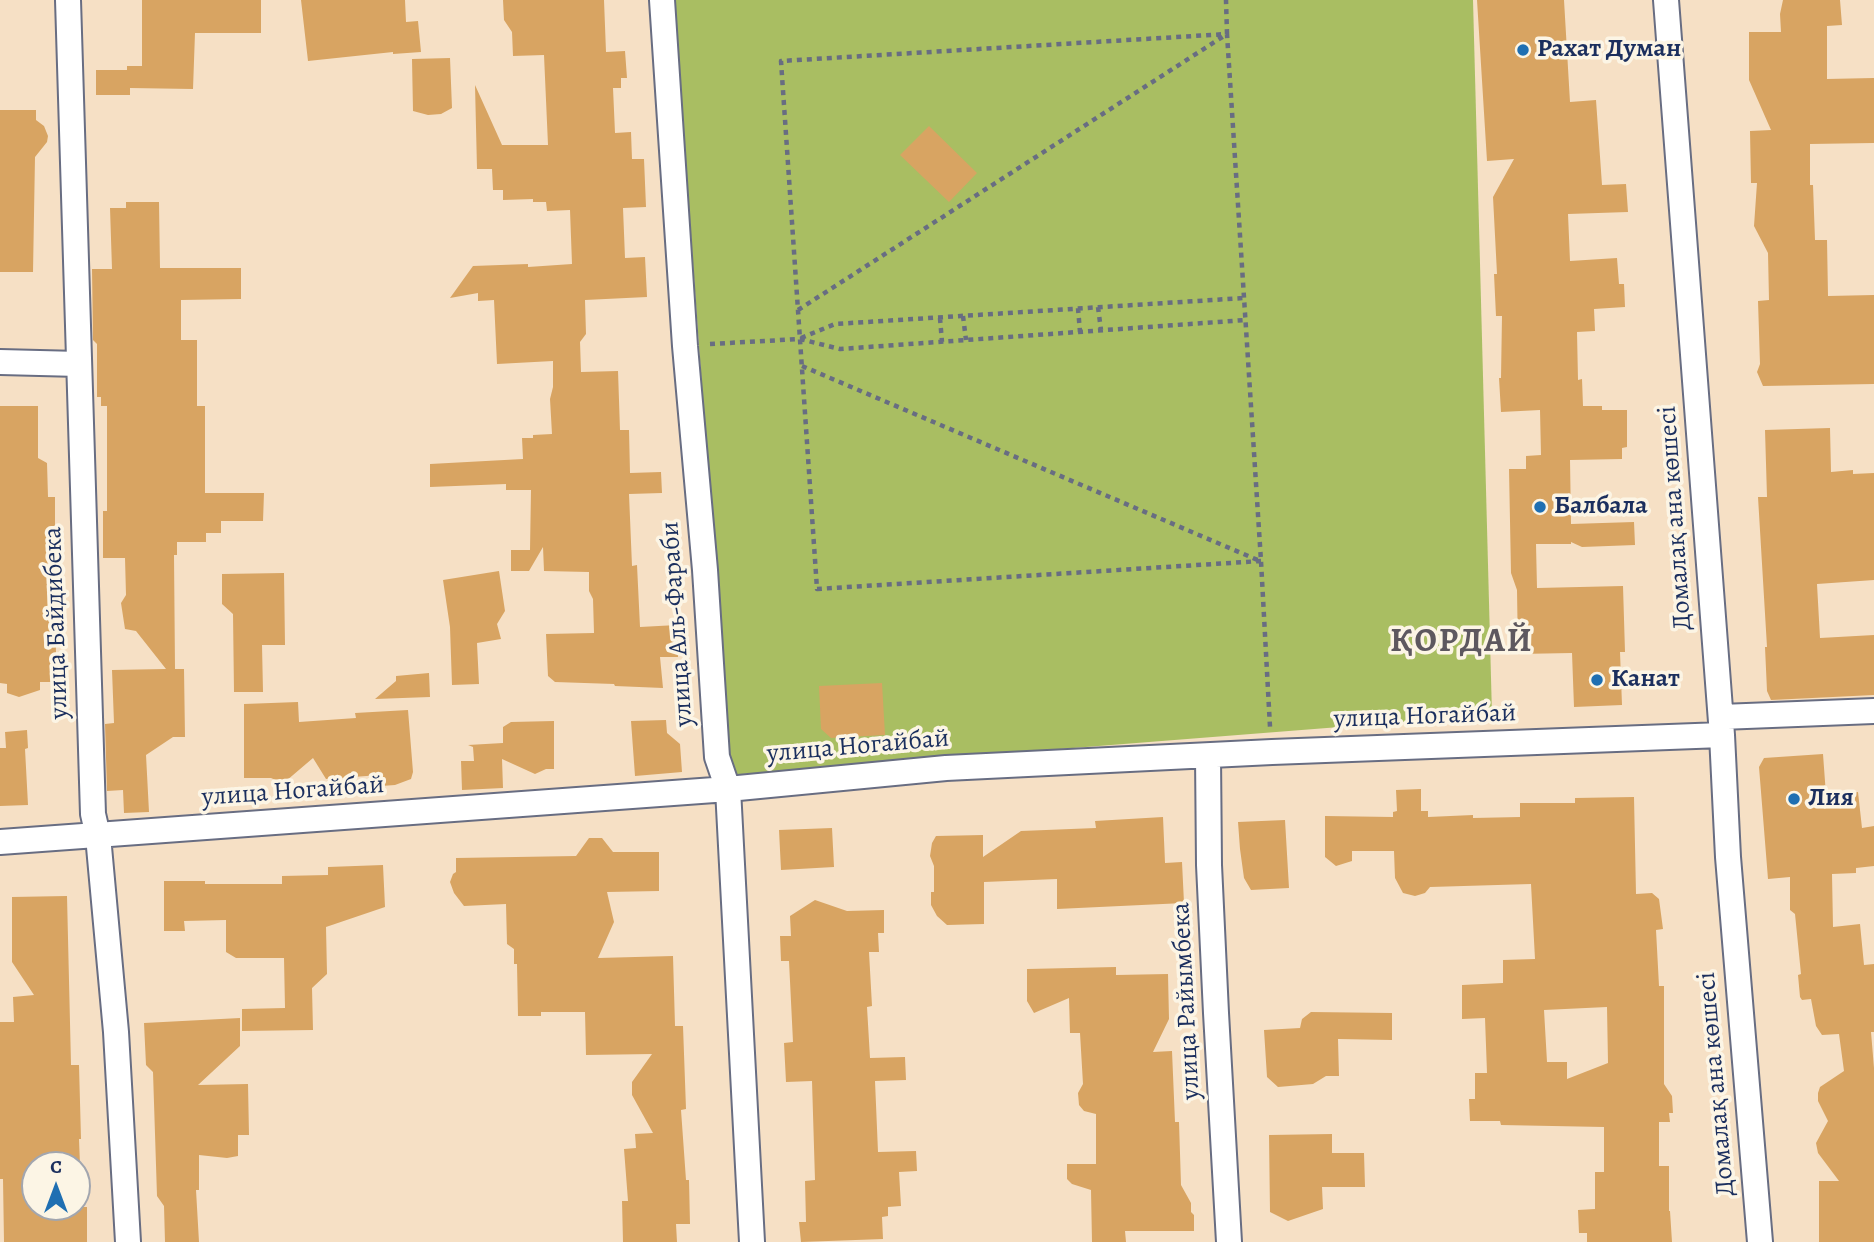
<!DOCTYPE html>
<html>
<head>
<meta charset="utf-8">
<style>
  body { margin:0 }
  #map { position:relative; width:1874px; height:1242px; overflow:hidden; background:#f6e0c5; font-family:Alegreya,serif }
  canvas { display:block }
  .north { position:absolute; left:21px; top:1151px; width:70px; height:70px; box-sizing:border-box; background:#fcf5e5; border:2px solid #a2a6af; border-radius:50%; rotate:0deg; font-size:19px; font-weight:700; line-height:28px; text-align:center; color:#1b2f5e }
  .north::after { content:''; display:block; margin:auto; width:24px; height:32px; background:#1f6fb2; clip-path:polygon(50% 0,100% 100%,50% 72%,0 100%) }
</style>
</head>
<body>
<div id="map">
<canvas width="1874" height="1242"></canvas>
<div class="north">С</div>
</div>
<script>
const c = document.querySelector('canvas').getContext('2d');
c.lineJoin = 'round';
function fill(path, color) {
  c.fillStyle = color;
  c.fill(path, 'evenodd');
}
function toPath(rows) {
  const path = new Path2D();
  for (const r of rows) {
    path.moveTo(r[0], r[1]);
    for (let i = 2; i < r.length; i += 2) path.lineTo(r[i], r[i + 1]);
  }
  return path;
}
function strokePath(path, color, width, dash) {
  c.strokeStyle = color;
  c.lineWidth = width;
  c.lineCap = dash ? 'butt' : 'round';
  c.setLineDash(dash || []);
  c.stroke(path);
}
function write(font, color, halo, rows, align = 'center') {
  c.font = font + ' Alegreya,serif';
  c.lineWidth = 7;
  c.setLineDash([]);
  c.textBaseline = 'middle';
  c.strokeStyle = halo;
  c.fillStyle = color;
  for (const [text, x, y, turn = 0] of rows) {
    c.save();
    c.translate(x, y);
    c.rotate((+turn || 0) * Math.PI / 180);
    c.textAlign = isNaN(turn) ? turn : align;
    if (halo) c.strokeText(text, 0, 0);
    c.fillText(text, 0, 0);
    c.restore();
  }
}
fill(toPath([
  [674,0,1473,0,1492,715,730,775]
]), '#a9be62');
fill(toPath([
  [142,0,261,0,261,33,195,33,193,89,130,88,130,95,96,95,96,70,127,70,127,66,142,66],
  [301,0,405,0,406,22,418,21,421,52,393,54,393,52,308,61],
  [503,0,604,0,606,52,625,51,627,78,621,78,621,88,613,88,615,133,631,132,632,159,644,159,646,207,623,208,625,258,645,257,647,297,585,300,586,334,580,342,581,372,618,371,620,430,629,430,630,473,661,472,662,493,629,494,632,566,637,565,640,627,677,625,678,657,660,657,663,688,615,686,614,684,555,682,548,676,546,634,594,633,593,599,589,591,589,572,544,571,543,547,529,571,511,571,511,550,530,550,531,490,506,490,506,484,430,487,430,464,523,459,522,438,533,438,533,435,552,434,550,399,553,387,553,361,497,364,494,300,478,301,478,293,450,298,473,266,528,264,528,267,572,264,570,210,547,211,546,202,533,202,533,199,503,200,503,190,493,190,492,169,477,169,475,85,502,145,548,145,544,55,513,56,512,32,504,20],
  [1477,0,1564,0,1570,102,1596,100,1602,185,1626,184,1628,212,1568,214,1570,261,1617,258,1619,284,1624,284,1625,307,1594,309,1595,331,1577,332,1578,380,1582,379,1583,406,1602,406,1602,410,1627,410,1627,447,1622,448,1622,459,1570,460,1571,524,1634,522,1635,545,1582,547,1571,542,1571,544,1536,544,1537,588,1623,586,1625,652,1620,652,1622,705,1574,707,1572,653,1518,654,1517,590,1511,573,1509,469,1526,469,1526,456,1541,455,1540,410,1501,412,1499,378,1501,378,1502,316,1496,316,1494,274,1497,274,1493,197,1514,159,1487,161],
  [1783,0,1840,0,1842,25,1827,26,1827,79,1874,78,1874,143,1810,144,1810,185,1813,185,1815,240,1827,240,1828,296,1874,295,1874,384,1763,386,1757,372,1760,364,1758,301,1769,300,1768,253,1754,226,1757,183,1751,183,1750,131,1771,130,1749,80,1749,32,1781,32,1780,14],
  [450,58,452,108,441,114,428,115,413,111,412,59],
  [0,110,36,110,36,120,44,126,48,136,47,142,35,157,33,272,0,272],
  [929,126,977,173,949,202,900,155],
  [126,202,159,202,160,268,241,268,241,299,181,300,181,340,197,340,197,406,205,406,205,493,264,493,263,521,221,521,221,533,206,533,206,542,177,542,177,555,174,555,175,669,184,669,185,737,173,737,146,755,149,812,124,813,123,790,107,791,105,724,114,723,112,670,166,669,136,631,125,629,121,603,126,595,125,558,103,558,103,511,107,511,107,406,101,406,101,397,97,397,97,344,93,340,92,269,112,269,110,208,126,208],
  [0,406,38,406,38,458,47,463,48,497,55,497,55,540,47,540,48,594,55,593,56,654,51,654,51,682,40,682,40,690,19,697,7,693,7,684,0,683],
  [1830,428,1831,472,1853,470,1853,474,1874,473,1874,580,1817,584,1820,638,1874,635,1874,695,1771,700,1767,691,1765,647,1767,647,1758,497,1767,497,1765,430],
  [499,571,505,611,497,624,501,639,477,643,479,684,452,685,450,627,443,580],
  [284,573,285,645,262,645,263,692,234,692,233,614,222,604,222,574],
  [429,673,430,697,375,699,396,681,396,676],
  [882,683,885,735,831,738,821,729,819,686],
  [298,702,299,722,356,718,355,713,408,710,413,772,411,779,395,785,381,786,380,775,326,779,313,758,286,781,280,782,271,778,244,778,244,704],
  [666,720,667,733,680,744,682,772,635,776,631,721],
  [554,721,554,769,546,769,535,774,502,759,503,788,462,790,461,761,474,761,473,747,468,745,503,743,503,727,511,722],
  [27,730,28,748,25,749,28,805,0,806,0,748,6,748,5,732],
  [1823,754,1826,795,1858,792,1862,828,1874,826,1874,866,1856,868,1856,873,1832,874,1833,927,1860,924,1864,965,1874,964,1874,1032,1871,1032,1874,1068,1874,1242,1819,1242,1819,1181,1839,1181,1818,1153,1816,1143,1828,1121,1818,1101,1818,1093,1820,1087,1844,1071,1839,1034,1822,1035,1816,1026,1811,999,1802,1000,1800,997,1798,975,1801,974,1795,914,1790,910,1790,877,1768,879,1759,767,1764,758],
  [1421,789,1421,811,1428,811,1428,817,1473,815,1473,818,1520,817,1520,803,1575,803,1575,798,1634,797,1636,894,1652,893,1659,899,1663,929,1656,930,1659,986,1664,986,1664,1084,1672,1096,1673,1113,1669,1113,1670,1122,1659,1122,1659,1166,1669,1166,1669,1211,1670,1211,1672,1242,1587,1242,1587,1233,1579,1233,1578,1210,1595,1209,1595,1172,1604,1172,1604,1127,1501,1125,1500,1121,1470,1121,1469,1099,1475,1099,1475,1073,1487,1073,1485,1018,1462,1019,1462,985,1503,983,1503,960,1535,959,1531,884,1430,887,1425,893,1415,896,1403,893,1395,878,1394,851,1352,851,1352,861,1336,866,1325,857,1325,816,1393,817,1393,812,1397,811,1396,790],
  [1607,1007,1608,1063,1567,1079,1567,1062,1547,1062,1544,1010],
  [1163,817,1165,863,1182,862,1184,903,1057,909,1057,879,984,882,984,924,947,925,937,916,931,905,931,892,934,892,934,866,930,856,932,843,936,836,983,835,983,857,1021,831,1096,828,1095,821],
  [1285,820,1289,888,1251,890,1244,878,1240,849,1238,822],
  [832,828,834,867,781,870,779,830],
  [589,838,602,838,613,852,659,852,659,891,607,892,614,922,598,958,673,956,675,1026,683,1026,686,1109,681,1110,686,1180,689,1180,690,1224,676,1224,677,1242,623,1242,622,1201,628,1201,624,1149,636,1148,635,1134,653,1133,632,1095,632,1082,652,1054,586,1055,585,1012,541,1012,541,1016,518,1016,517,964,514,964,514,949,507,944,506,904,464,906,454,893,450,882,453,874,456,872,456,858,576,856],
  [383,865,385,907,326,927,327,974,312,988,313,1030,242,1031,242,1009,285,1008,284,958,236,958,226,952,226,920,184,921,185,931,164,931,164,881,205,881,205,884,282,884,282,876,328,875,328,867],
  [67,896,71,1065,79,1065,81,1139,79,1139,80,1165,35,1165,35,1207,87,1207,87,1242,4,1242,3,1179,0,1179,0,1022,14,1022,13,997,34,995,12,962,12,897],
  [815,900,847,911,884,910,884,933,878,933,879,952,869,952,872,1006,867,1007,870,1058,905,1057,906,1080,875,1081,878,1152,916,1151,917,1171,899,1172,901,1206,888,1207,888,1216,882,1217,883,1239,801,1242,799,1222,806,1222,805,1181,815,1180,812,1081,786,1082,784,1043,793,1042,789,961,781,961,780,936,791,936,790,916],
  [1116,967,1116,975,1168,974,1169,1019,1153,1052,1172,1051,1175,1122,1179,1122,1181,1185,1191,1203,1191,1212,1194,1215,1194,1231,1125,1231,1126,1242,1092,1242,1091,1190,1072,1184,1067,1179,1067,1164,1096,1164,1096,1114,1084,1111,1079,1105,1078,1093,1083,1084,1080,1033,1070,1033,1069,998,1034,1013,1027,1001,1027,969],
  [1311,1012,1392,1013,1392,1040,1338,1039,1339,1076,1326,1076,1313,1084,1278,1087,1267,1077,1264,1030,1300,1028,1302,1019],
  [240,1018,240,1046,198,1085,248,1084,249,1135,238,1135,238,1156,227,1158,199,1155,199,1190,196,1190,199,1242,165,1242,164,1206,157,1196,153,1072,146,1065,144,1023],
  [1332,1134,1332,1153,1364,1153,1365,1187,1322,1187,1323,1209,1288,1221,1270,1212,1269,1135]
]), '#d8a462');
const street = toPath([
  [68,0,93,814,98,836,116,1032,128,1242],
  [662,0,685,346,705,570,717,757,728,789,752,1242],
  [1666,0,1722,735,1728,857,1760,1242],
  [0,362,79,364],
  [1721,717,1874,711],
  [1208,756,1209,865,1216,1013,1229,1242],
  [0,842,728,789,946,768,1272,752,1722,735]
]);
strokePath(street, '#686d82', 28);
strokePath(toPath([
  [1098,307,1101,330],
  [1078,308,1080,332],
  [798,310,1227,34,1226,0],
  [963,316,966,340],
  [940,318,942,342],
  [801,338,835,324,1244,298],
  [710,344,800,339,840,349,1246,320],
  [802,366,1260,561],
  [1261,561,817,589,781,61,1227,34,1261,561,1270,727]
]), '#686d82', 4.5, [5, 5]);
strokePath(street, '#fff', 24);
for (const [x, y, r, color] of [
  [1523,50,7,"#1f6fb2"],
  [1540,507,7,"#1f6fb2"],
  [1597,680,7,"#1f6fb2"],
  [1794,799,7,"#1f6fb2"]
]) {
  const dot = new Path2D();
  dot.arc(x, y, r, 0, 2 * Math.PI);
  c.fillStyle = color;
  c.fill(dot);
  strokePath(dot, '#fcf5e5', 2.5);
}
write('bold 26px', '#1b2f5e', '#fcf5e5', [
  ["Рахат Думан",1537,50],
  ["Балбала",1554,507],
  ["Канат",1611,680],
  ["Лия",1808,799]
], 'left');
write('26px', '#1b2f5e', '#fcf5e5', [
  ["Домалақ ана көшесі",1676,518,-94],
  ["улица Байдибека",57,623,-92],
  ["улица Аль-Фараби",678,624,-94],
  ["улица Ногайбай",1425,717,-2],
  ["улица Ногайбай",858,747,-5],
  ["улица Ногайбай",293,792,-4],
  ["улица Райымбека",1187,1001,-93],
  ["Домалақ ана көшесі",1717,1084,-95]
]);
c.letterSpacing = '2px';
write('bold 33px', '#5d585f', '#fcf5e5', [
  ["ҚОРДАЙ",1462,643]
]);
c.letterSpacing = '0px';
</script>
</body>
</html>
